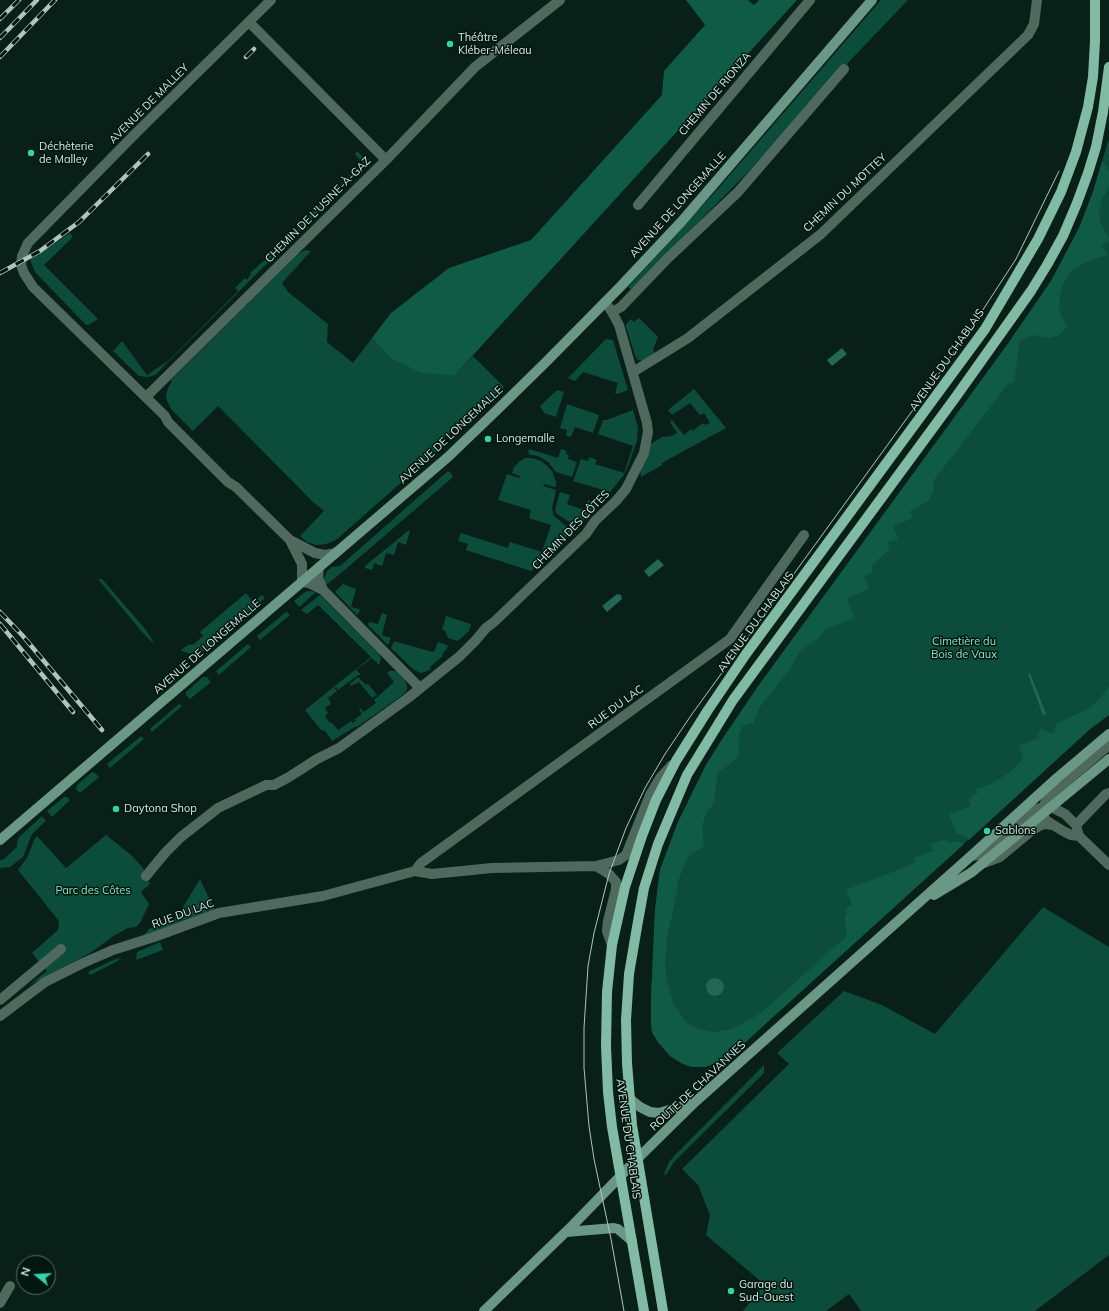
<!DOCTYPE html>
<html>
<head>
<meta charset="utf-8">
<style>
  body { margin:0 }
  #map { position:relative; width:1109px; height:1311px; overflow:hidden; background:#092019; font-family:Mulish,sans-serif }
  canvas { display:block }
  .north { position:absolute; left:16px; top:1255px; width:40px; height:40px; box-sizing:border-box; background:#021710; border:1px solid #596b64; border-radius:50%; rotate:288deg; font-size:11px; font-weight:700; line-height:16px; text-align:center; color:#dbe9e3 }
  .north::after { content:''; display:block; margin:auto; width:14px; height:18px; background:#33d4a8; clip-path:polygon(50% 0,100% 100%,50% 72%,0 100%) }
</style>
</head>
<body>
<div id="map">
<canvas width="1109" height="1311"></canvas>
<div class="north">N</div>
</div>
<script>
const c = document.querySelector('canvas').getContext('2d');
c.lineJoin = 'round';
function fill(path, color) {
  c.fillStyle = color;
  c.fill(path, 'evenodd');
}
function toPath(rows) {
  const path = new Path2D();
  for (const r of rows) {
    if (r.length === 3) {
      path.moveTo(r[0] + r[2], r[1]);
      path.arc(r[0], r[1], r[2], 0, 2 * Math.PI);
      continue;
    }
    path.moveTo(r[0], r[1]);
    for (let i = 2; i < r.length; i += 2) path.lineTo(r[i], r[i + 1]);
  }
  return path;
}
function strokePath(path, color, width, dash) {
  c.strokeStyle = color;
  c.lineWidth = width;
  c.lineCap = dash ? 'butt' : 'round';
  c.setLineDash(dash || []);
  c.stroke(path);
}
function write(font, color, halo, rows, align = 'center') {
  c.font = font + ' Mulish,sans-serif';
  c.lineWidth = 3;
  c.setLineDash([]);
  c.textBaseline = 'middle';
  c.strokeStyle = halo;
  c.fillStyle = color;
  for (const [text, x, y, turn = 0] of rows) {
    c.save();
    c.translate(x, y);
    c.rotate((+turn || 0) * Math.PI / 180);
    c.textAlign = isNaN(turn) ? turn : align;
    if (halo) c.strokeText(text, 0, 0);
    c.fillText(text, 0, 0);
    c.restore();
  }
}
fill(toPath([
  [881,0,908,0,843,68,746,174,631,290,628,287,716,191],
  [1108,141,1109,142,1109,715,1090,729,740,1047,723,1060,705,1067,692,1067,683,1064,670,1056,658,1042,652,1032,651,1023,651,999,655,910,660,870,678,822,706,765,723,738,759,685,1007,345,1051,281,1079,228,1093,192],
  [357,151,364,158,364,166,361,170,155,375,148,377,139,376,113,351,122,341,147,375,168,361,238,291,235,288,245,278,247,280,251,274,250,273,259,265,266,259,267,259,270,256,270,255,300,227,299,226,303,223,303,222,323,202,328,199,327,198,358,167,362,162,355,154],
  [70,233,73,237,44,265,98,319,88,325,86,325,35,272,30,260],
  [305,250,311,251,282,283,288,292,328,324,327,342,353,363,372,338,390,358,454,376,473,356,504,387,490,400,487,397,436,446,438,450,336,540,326,544,316,545,307,542,300,536,324,511,313,502,218,406,193,431,172,410,167,401,166,395,168,388,172,381,171,380,298,254],
  [639,318,658,337,653,350,655,354,643,361,638,360,636,358,626,327,626,324,631,319,634,322],
  [606,339,613,340,628,390,618,394,615,393,618,383,583,372,575,381,568,378],
  [694,389,726,428,662,463,662,465,641,477,640,470,651,444,662,437,672,436,677,433,670,422,672,420,684,435,691,429,692,431,703,423,704,425,710,423,704,413,700,415,690,403,672,415,668,410],
  [557,390,564,392,556,417,544,413,540,406],
  [567,404,599,415,593,433,575,427,571,437,566,436,567,430,560,428],
  [633,410,638,428,637,440,629,464,623,476,610,492,573,481,581,459,588,461,589,457,597,460,595,464,624,473,633,446,598,434,603,420,606,420],
  [529,449,558,458,561,449,567,451,566,454,569,455,568,459,577,462,572,477,556,472,548,462,540,457,533,455,530,455,528,453],
  [525,458,532,458,541,461,546,465,552,471,556,482,556,486,554,487,544,484,543,486,556,490,552,508,554,516,572,531,531,571,466,550,468,544,458,541,461,533,508,548,510,542,542,552,551,525,529,518,531,510,498,500,507,474,519,478,520,476,512,473,514,467,520,461],
  [448,471,450,472,453,477,340,574,325,586,324,578,327,571,332,567,340,566],
  [560,492,570,495,567,504,584,510,588,500,598,503,599,505,578,526,576,526,557,514,555,510],
  [409,530,410,531,406,545,398,542,394,555,386,553,382,566,374,563,372,570,365,568,365,566],
  [98,579,102,579,146,630,154,643,153,643,142,632],
  [343,584,356,589,351,607,359,609,360,611,357,615,335,592],
  [309,591,316,592,299,607,294,601,305,592],
  [246,593,253,602,262,595,265,598,201,653,195,655,182,651,181,650,188,645,194,644,203,636,200,632],
  [320,595,379,654,381,658,379,665,372,658,356,670,361,675,358,675,338,690,336,687,334,688,337,691,328,698,331,704,325,708,328,713,325,716,330,723,331,722,338,730,351,721,353,723,356,721,355,719,362,714,359,709,360,708,364,712,376,703,374,700,394,682,387,673,390,671,396,671,404,679,407,685,407,690,404,694,357,727,356,726,332,741,325,731,321,730,305,710,371,657,318,605,307,614,301,610],
  [286,612,287,612,290,615,260,640,257,636],
  [382,613,387,615,382,635,391,638,388,645,368,625,369,622,378,624],
  [446,616,471,624,469,631,458,641,448,638,445,631,442,630],
  [394,641,433,652,435,650,438,642,447,645,448,647,442,654,443,656,430,667,431,669,425,672,420,673,413,669,391,648],
  [248,644,251,647,219,675,216,671],
  [203,677,207,677,211,682,190,699,186,695,186,692],
  [358,677,366,685,368,684,377,695,372,698,359,682,351,686,350,684],
  [179,704,182,706,152,732,150,729],
  [141,736,144,739,110,768,107,764],
  [92,772,95,773,99,777,80,793,76,789,77,785],
  [64,797,67,797,70,800,52,817,47,811],
  [42,816,46,821,32,834,23,857,10,867,0,868,0,860,3,860,17,847,17,842,19,837],
  [106,835,131,855,143,868,150,884,141,892,149,904,140,923,136,927,128,928,115,935,90,953,29,985,47,971,32,953,58,930,59,921,18,870,27,858,34,840,37,836,66,868],
  [200,879,215,911,143,936,149,929,177,917],
  [1043,907,1109,947,1109,1255,1035,1311,861,1311,849,1294,826,1311,743,1311,764,1284,706,1235,710,1215,698,1185,682,1169,789,1064,777,1053,844,991,882,1005,935,1034],
  [160,942,163,950,136,960,137,952],
  [122,956,118,959,118,960,123,957,118,961,90,975,88,972],
  [764,1065,764,1073,674,1162,666,1175,664,1174,669,1162,676,1154]
]), '#0c4c3a');
fill(toPath([
  [686,0,748,0,754,5,759,0,797,0,454,376,420,372,390,358,372,338,391,313,449,268,531,240,662,95,664,71,705,25],
  [1102,161,1109,171,1109,187,1102,199,1099,212,1101,223,1105,232,1109,237,1109,241,1102,245,1107,255,1093,259,1076,267,1069,273,1063,284,1060,295,1059,308,1062,318,1067,327,1059,335,1049,338,1032,335,1020,341,1014,382,1008,384,934,480,933,482,935,488,928,501,910,511,913,518,893,526,898,539,888,542,890,549,871,566,873,572,864,576,869,589,847,598,854,618,826,629,817,639,800,651,790,669,759,708,753,723,742,726,739,738,739,756,725,768,718,771,713,805,707,811,702,826,704,846,693,853,687,858,684,866,678,881,677,892,667,939,665,963,667,981,674,1005,687,1023,697,1028,707,1031,714,1032,732,1029,744,1023,761,1013,840,942,847,937,845,917,847,913,846,908,852,905,846,890,915,863,914,858,933,851,930,844,946,839,948,843,959,841,964,844,740,1047,723,1060,705,1067,692,1067,683,1064,670,1056,658,1042,652,1032,651,1023,651,999,655,910,660,870,678,822,706,765,723,738,759,685,1007,345,1051,281,1079,228,1093,192],
  [1109,686,1109,715,1090,729,969,840,963,834,957,834,949,814,971,806,969,799,972,798,971,795,978,793,976,789,991,784,1013,770,1023,758,1019,745,1039,738,1037,734,1040,733,1039,730,1043,728,1045,732,1047,731,1049,733,1054,733,1055,728,1057,727,1056,724,1088,709,1098,701]
]), '#0f5b46');
fill(toPath([
  [842,348,847,354,832,366,827,360],
  [658,559,664,565,649,577,644,571],
  [617,594,621,595,622,599,607,612,602,606],
  [1030,673,1046,714,1043,715,1028,674],
  [715,987,9]
]), '#226853');
strokePath(toPath([
  [271,0,138,131,28,243,22,256,21,265,24,273,33,287,165,416,168,422,228,482,236,487,290,540,302,564,302,582,309,583,323,590,420,688],
  [249,22,386,160],
  [638,205,810,0],
  [612,312,621,307,668,258,738,192,844,69],
  [633,372,688,338,821,234,1028,35,1034,24,1037,0],
  [146,397,386,160,475,67,560,0],
  [290,540,315,553,325,555,336,553],
  [319,567,318,578,323,590],
  [1076,825,1106,794,1109,793],
  [1079,836,1071,835,1063,831,1047,821,1042,815,1045,803,1048,797,1109,745],
  [971,856,980,855,1011,827,1033,810,1044,807,1051,807,1065,814,1076,825,1079,836,1109,865],
  [984,863,1000,857,1030,832,1039,826,1044,824,1053,825],
  [596,866,609,874,616,882,616,889,608,921,607,931,612,945],
  [415,871,421,863,730,639,804,535],
  [146,876,165,853,181,837,218,808,266,785,274,785,289,777,317,759,339,748,408,698,460,656,475,641,486,628,494,622,586,534,595,521,616,501,626,489,644,453,648,432,647,423,619,325,612,312,605,302],
  [0,1000,61,949],
  [0,1016,45,982,83,963,113,950,154,937,219,913,323,896,415,871,432,874,492,868,596,866,619,860,626,855,650,795,660,778,672,765],
  [0,1303,10,1286]
]), '#4f695f', 10);
strokePath(toPath([
  [0,840,448,457,497,410,546,362,621,286,682,221,872,0],
  [934,895,972,872,1109,759],
  [629,1098,640,1107,650,1112,659,1113,693,1103],
  [566,1232,614,1228,618,1229,632,1241],
  [484,1311,573,1225,637,1159,695,1102,971,856,1057,778,1109,734]
]), '#6b9786', 10);
strokePath(toPath([
  [644,1311,612,1127,608,1092,606,1046,607,992,612,945,625,887,642,836,656,800,676,761,708,710,746,654,985,329,1038,239,1061,192,1076,152,1088,107,1093,77,1095,41,1095,0],
  [663,1311,632,1125,627,1063,626,1020,629,974,637,927,644,888,658,844,687,775,733,700,955,398,1031,291,1047,265,1063,236,1077,203,1088,173,1096,147,1103,112,1109,67]
]), '#81baa5', 10);
strokePath(toPath([
  [624,1311,611,1239,594,1159,589,1126,584,1068,584,1028,588,966,594,933,609,874,626,828,645,788,665,754,692,714,918,403,973,325,1016,259,1059,171]
]), '#b2c2bc', 1);
const rail = toPath([
  [0,19,19,0],
  [0,38,37,0],
  [0,57,55,0],
  [246,57,254,49],
  [0,273,40,251,79,222,148,154],
  [0,612,22,635,102,730],
  [0,624,73,712]
]);
strokePath(rail, '#b2c2bc', 4.5);
strokePath(rail, '#021710', 3, [9]);
for (const [x, y, r, color] of [
  [450,44,4,"#33d4a8"],
  [31,153,4,"#33d4a8"],
  [488,439,4,"#33d4a8"],
  [116,809,4,"#33d4a8"],
  [987,831,4,"#33d4a8"],
  [731,1291,4,"#33d4a8"]
]) {
  const dot = new Path2D();
  dot.arc(x, y, r, 0, 2 * Math.PI);
  c.fillStyle = color;
  c.fill(dot);
  strokePath(dot, '#021710', 1.5);
}
write('11px', '#dbe9e3', '#021710', [
  ["Théâtre",458,38],
  ["Kléber-Méleau",458,51],
  ["Déchèterie",39,147],
  ["de Malley",39,160],
  ["Longemalle",496,439],
  ["Daytona Shop",124,809],
  ["Sablons",995,831],
  ["Garage du",739,1285],
  ["Sud-Ouest",739,1298]
], 'left');
write('11px', '#dbe9e3', '#021710', [
  ["CHEMIN DE RIONZA",715,94,-50],
  ["AVENUE DE MALLEY",149,104,-45],
  ["CHEMIN DU MOTTEY",845,193,-43],
  ["AVENUE DE LONGEMALLE",678,205,-48],
  ["CHEMIN DE L'USINE-À-GAZ",318,210,-45],
  ["AVENUE DU CHABLAIS",947,360,-55],
  ["AVENUE DE LONGEMALLE",451,435,-43],
  ["CHEMIN DES CÔTES",571,530,-46],
  ["AVENUE DU CHABLAIS",756,622,-54],
  ["AVENUE DE LONGEMALLE",207,647,-41],
  ["RUE DU LAC",616,707,-36],
  ["RUE DU LAC",183,914,-20],
  ["ROUTE DE CHAVANNES",698,1086,-43],
  ["AVENUE DU CHABLAIS",628,1139,82]
]);
write('11px', '#82e7c4', '#021710', [
  ["Cimetière du",964,642],
  ["Bois de Vaux",964,655],
  ["Parc des Côtes",93,891]
]);
</script>
</body>
</html>
